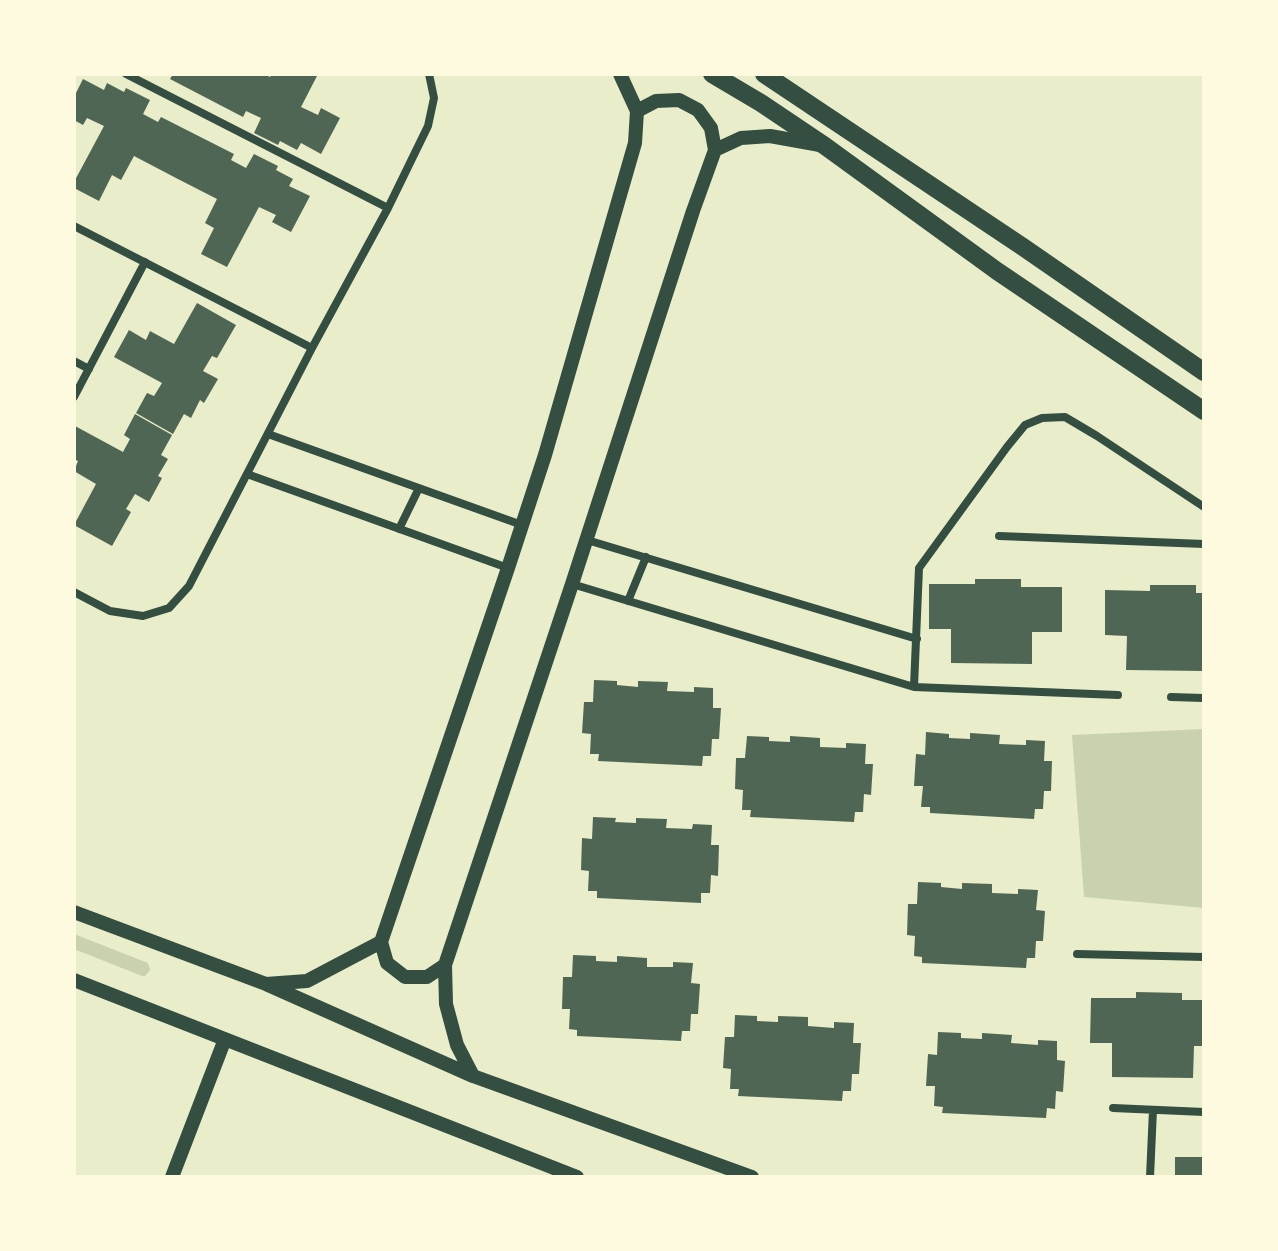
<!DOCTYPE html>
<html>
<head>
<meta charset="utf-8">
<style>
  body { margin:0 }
  #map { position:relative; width:1278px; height:1251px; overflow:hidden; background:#e9edc9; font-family:Commissioner,sans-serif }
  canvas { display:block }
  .frame { position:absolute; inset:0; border:76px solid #fefae0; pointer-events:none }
</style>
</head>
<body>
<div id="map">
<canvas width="1278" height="1251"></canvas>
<div class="frame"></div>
</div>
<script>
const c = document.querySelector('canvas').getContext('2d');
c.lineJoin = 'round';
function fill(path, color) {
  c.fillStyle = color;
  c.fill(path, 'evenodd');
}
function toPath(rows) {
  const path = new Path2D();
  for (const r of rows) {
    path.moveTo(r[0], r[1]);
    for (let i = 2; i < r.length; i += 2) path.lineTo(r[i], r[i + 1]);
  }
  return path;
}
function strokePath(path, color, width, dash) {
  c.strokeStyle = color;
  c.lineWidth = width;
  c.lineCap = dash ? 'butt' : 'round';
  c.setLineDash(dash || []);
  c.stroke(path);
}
fill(toPath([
  [1204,729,1204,908,1084,897,1072,735],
  [74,934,148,963,150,970,145,976,142,976,74,949]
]), '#cad2ad');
fill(toPath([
  [173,74,264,74,270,77,272,74,318,74,301,107,318,115,321,108,340,118,321,154,301,143,297,150,280,141,278,145,254,133,261,118,246,111,243,117,170,79],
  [83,79,104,90,107,83,124,92,126,88,150,100,143,114,158,122,161,117,234,154,231,160,246,168,254,154,278,166,276,170,293,179,289,186,310,196,291,232,272,222,276,215,259,207,227,267,201,254,214,228,205,223,217,199,176,178,134,156,121,180,112,175,99,201,74,188,74,182,104,126,87,118,83,125,74,120,74,97],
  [197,303,236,325,217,358,212,356,203,371,218,379,204,403,200,400,191,418,184,414,173,434,136,413,147,393,154,396,162,383,114,357,129,330,146,340,150,331,174,344],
  [135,414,172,435,161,455,168,459,158,476,162,478,149,502,135,494,126,509,131,512,112,546,74,525,96,484,74,471,78,461,74,459,74,428,75,426,123,452,130,439,124,435],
  [975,579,1021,579,1021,587,1062,587,1062,632,1032,632,1032,664,951,663,951,629,929,629,929,584,975,584],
  [1150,585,1196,585,1196,593,1204,593,1204,671,1126,670,1127,636,1105,635,1105,590,1150,591],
  [594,680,617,681,617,685,638,687,638,681,668,682,667,691,694,692,694,687,713,688,713,708,721,708,719,739,712,739,711,756,703,756,702,766,598,761,599,754,590,754,591,734,582,733,584,702,593,702],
  [926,732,949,734,949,738,970,739,970,733,1000,735,999,744,1026,745,1026,740,1045,741,1044,761,1052,761,1051,791,1044,791,1043,809,1035,809,1034,819,930,813,930,807,921,807,923,786,914,786,916,754,925,755],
  [747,736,769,737,769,741,790,742,790,736,820,738,820,747,846,748,846,743,866,744,865,764,873,764,871,795,864,794,863,812,855,812,854,822,750,817,751,810,742,810,743,790,735,789,736,758,745,758],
  [593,817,616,818,615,822,636,823,636,818,667,819,666,828,692,829,693,824,712,825,711,845,719,845,718,876,711,875,710,893,701,893,701,903,597,898,597,891,588,891,589,871,581,870,582,838,592,839],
  [918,882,941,883,941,887,962,889,962,883,992,884,992,893,1018,894,1018,889,1038,890,1036,910,1045,911,1043,941,1036,941,1035,958,1027,958,1026,968,922,963,922,957,914,956,915,936,907,935,908,904,917,904],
  [573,955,596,956,596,961,617,962,617,956,647,958,647,967,673,967,673,962,693,963,691,983,700,984,698,1014,691,1014,690,1031,682,1031,681,1041,577,1036,577,1030,569,1029,570,1009,562,1009,563,977,572,977],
  [1136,992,1182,993,1182,1000,1204,1000,1204,1046,1194,1046,1193,1078,1112,1077,1112,1043,1090,1043,1091,998,1136,998],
  [735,1015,757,1016,757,1021,778,1022,778,1016,808,1017,808,1026,834,1028,834,1022,854,1023,853,1043,861,1043,859,1074,852,1074,851,1091,843,1091,842,1101,738,1096,739,1089,730,1089,731,1069,723,1068,725,1037,734,1037],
  [938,1032,961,1033,961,1038,982,1039,982,1033,1012,1035,1011,1043,1038,1045,1038,1040,1057,1041,1057,1060,1065,1061,1063,1092,1056,1091,1055,1109,1047,1108,1046,1118,942,1113,943,1107,934,1106,935,1086,926,1086,928,1054,937,1055],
  [1175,1157,1204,1157,1204,1177,1175,1177]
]), '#4f6655');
strokePath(toPath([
  [126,74,388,208],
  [74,226,312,348],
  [74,361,89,369],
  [74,397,145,262],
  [268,434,522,525],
  [247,474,508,568],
  [399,529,419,488],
  [999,536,1204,544],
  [587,540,917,639],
  [572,584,914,687],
  [74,592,110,611,143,616,169,608,189,586,312,348,388,208,428,126,434,98,429,74],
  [628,601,646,557],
  [1118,695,914,687,919,568,1007,447,1025,425,1042,418,1065,417,1097,436,1204,507],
  [1171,697,1204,698],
  [1077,954,1204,957],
  [1113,1108,1204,1112],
  [1150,1177,1153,1110]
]), '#344e41', 8);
strokePath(toPath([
  [637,111,656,101,679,100,698,110,711,128,715,150],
  [74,912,266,984,473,1076,752,1177],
  [381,942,387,963,405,977,427,977,445,965],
  [74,980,577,1177],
  [266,984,307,981,381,942,508,568,545,455,635,143,637,111,620,74],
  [473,1076,457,1045,446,1004,445,965,572,584,693,211,715,150,741,138,770,136,820,145],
  [172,1177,225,1039]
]), '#344e41', 14);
strokePath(toPath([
  [712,74,761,103,825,146,997,271,1204,411],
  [764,74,1023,247,1204,372]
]), '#344e41', 18);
</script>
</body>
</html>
